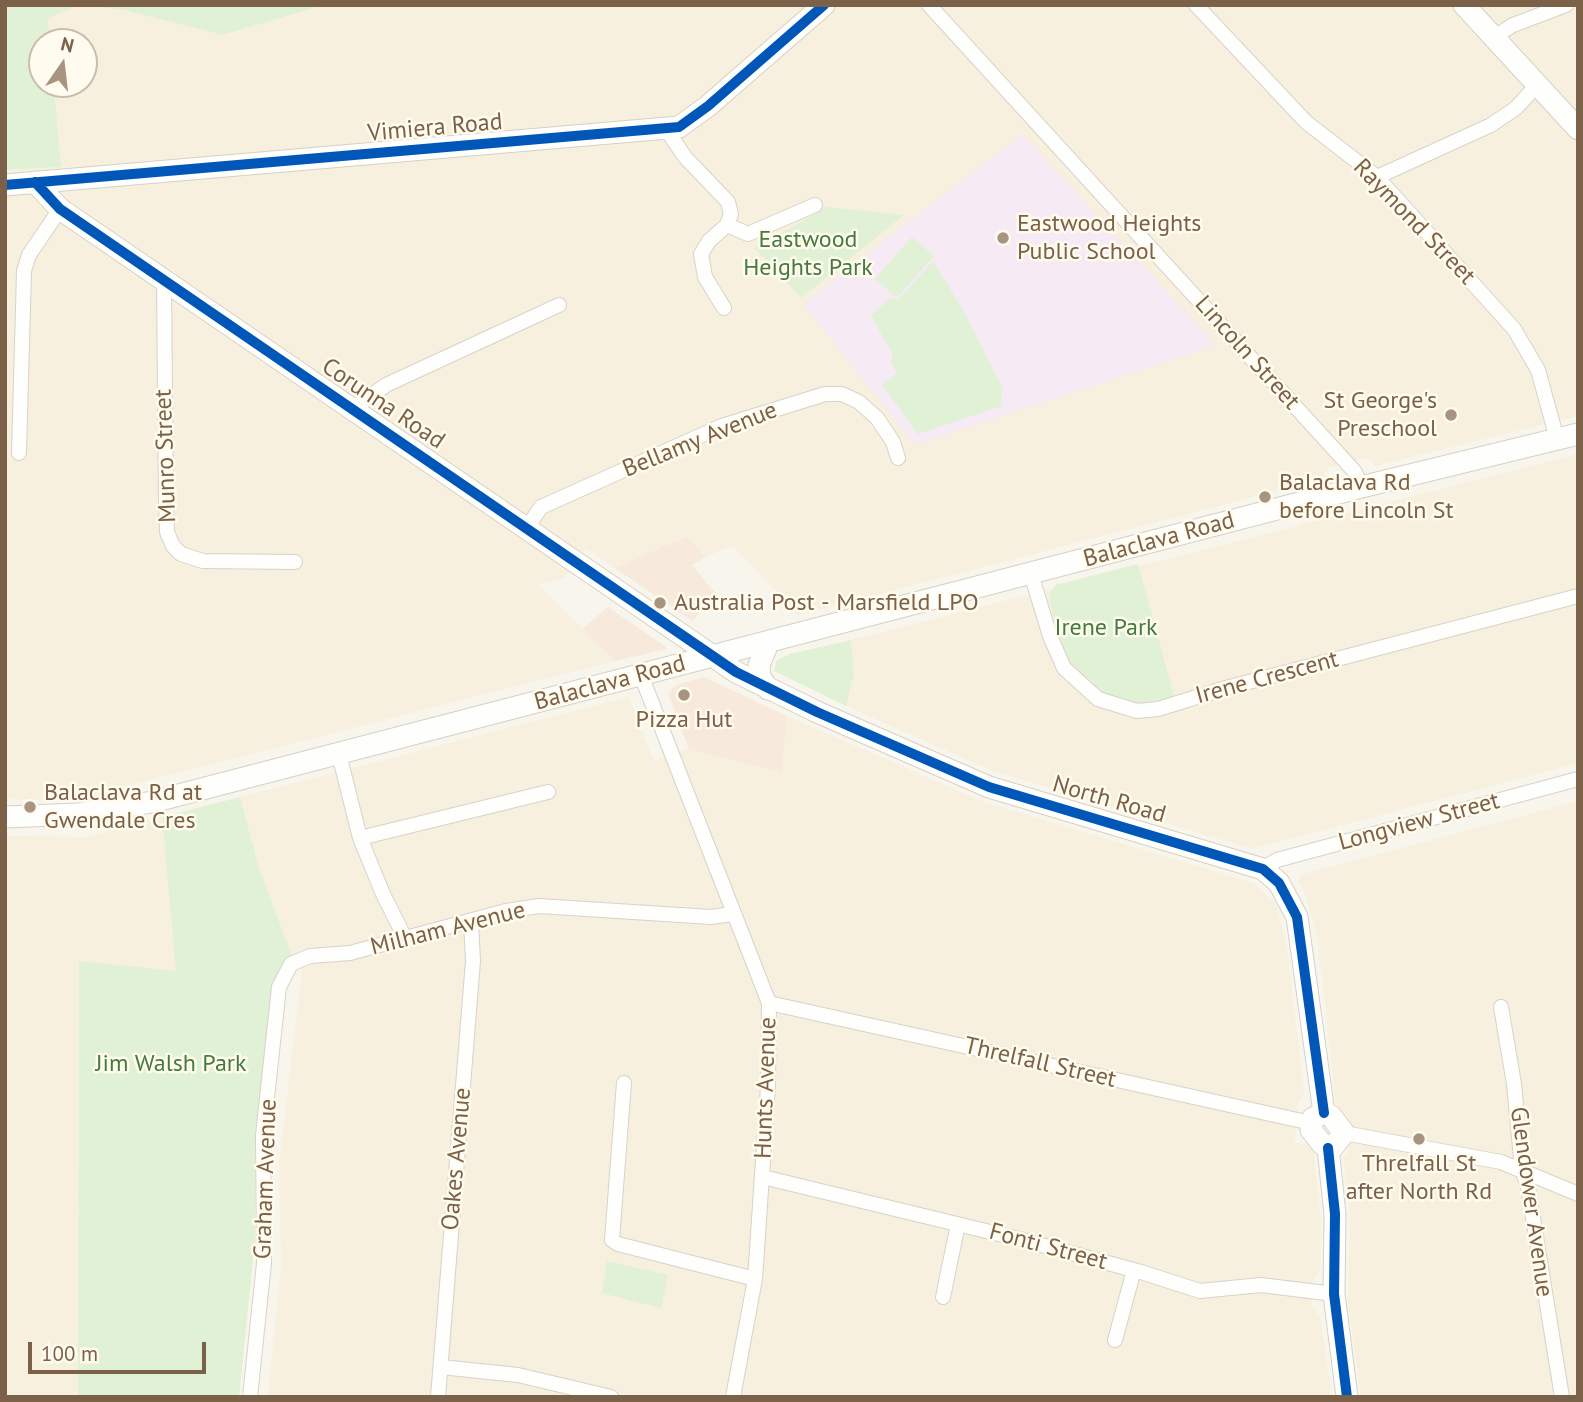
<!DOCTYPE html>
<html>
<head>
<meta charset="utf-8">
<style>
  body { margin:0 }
  #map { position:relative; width:1583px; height:1402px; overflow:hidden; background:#f8f5ec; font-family:"PT Sans",sans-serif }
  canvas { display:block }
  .frame { position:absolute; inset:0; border:7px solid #7b6147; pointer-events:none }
  .north { position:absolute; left:28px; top:28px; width:70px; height:70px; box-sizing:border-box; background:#fffbee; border:2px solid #cabdab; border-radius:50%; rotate:14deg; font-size:19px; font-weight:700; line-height:28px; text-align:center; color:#7b6147 }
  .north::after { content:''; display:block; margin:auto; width:24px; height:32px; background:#a79581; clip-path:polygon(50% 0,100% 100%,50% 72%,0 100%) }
  .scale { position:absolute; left:28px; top:1342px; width:178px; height:32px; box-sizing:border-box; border:4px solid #7b6147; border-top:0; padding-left:9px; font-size:21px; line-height:24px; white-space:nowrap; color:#7b6147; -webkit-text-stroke:5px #fffbee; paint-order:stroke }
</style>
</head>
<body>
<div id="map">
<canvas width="1583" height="1402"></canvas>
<div class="frame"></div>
<div class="north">N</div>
<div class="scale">100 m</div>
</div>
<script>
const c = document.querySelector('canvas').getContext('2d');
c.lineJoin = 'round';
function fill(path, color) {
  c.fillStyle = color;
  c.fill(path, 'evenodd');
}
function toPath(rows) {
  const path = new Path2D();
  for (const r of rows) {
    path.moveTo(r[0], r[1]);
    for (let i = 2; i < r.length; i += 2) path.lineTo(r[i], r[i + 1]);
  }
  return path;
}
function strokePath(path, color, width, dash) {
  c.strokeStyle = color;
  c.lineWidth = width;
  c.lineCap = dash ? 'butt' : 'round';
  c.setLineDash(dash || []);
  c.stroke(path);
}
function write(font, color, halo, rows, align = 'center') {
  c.font = font + ' "PT Sans",sans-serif';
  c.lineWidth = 5;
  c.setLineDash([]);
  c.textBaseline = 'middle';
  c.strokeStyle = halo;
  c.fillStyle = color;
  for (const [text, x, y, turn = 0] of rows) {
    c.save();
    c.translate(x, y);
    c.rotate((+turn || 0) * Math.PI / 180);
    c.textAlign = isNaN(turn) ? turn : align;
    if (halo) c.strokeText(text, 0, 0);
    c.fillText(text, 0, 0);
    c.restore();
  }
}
fill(toPath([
  [80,5,124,10,223,35,324,5,1578,5,1578,416,1376,466,1368,458,1328,468,1322,479,798,615,733,546,705,557,686,536,615,568,586,548,565,577,538,585,615,661,99,793,44,800,5,799,5,170,61,167,54,84,84,84,84,42,50,42,48,18],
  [1578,454,1578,763,1252,849,988,769,846,706,854,674,851,640],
  [629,697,654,761,689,749,782,772,787,716,984,802,1254,883,1275,903,1287,946,1304,1095,1298,1103,1295,1142,1308,1146,1314,1153,1321,1222,1320,1272,1312,1281,1312,1307,1320,1316,1332,1397,268,1397,281,1266,279,1163,302,971,292,956,259,868,240,797],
  [1578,801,1578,1397,1361,1397,1348,1302,1350,1217,1343,1156,1348,1153,1347,1114,1340,1111,1336,1103,1317,934,1303,888,1298,883,1300,875],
  [162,817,177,971,79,962,78,1397,5,1397,5,836,86,837]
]), '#f7f0de');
fill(toPath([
  [687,536,705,557,692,565,717,595,692,621,615,568],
  [608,607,666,647,666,649,615,661,582,629],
  [704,677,787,716,782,772,689,749,668,694,676,685]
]), '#f7e9dc');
fill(toPath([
  [1022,134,1216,345,915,445,803,304]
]), '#f6ebf4');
fill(toPath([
  [5,5,324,5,223,35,124,10,80,5,48,18,50,42,42,42,42,84,54,84,61,167,5,170],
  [827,207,904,215,801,298,755,248],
  [912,237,934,256,897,298,875,279],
  [933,261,966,315,1002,387,1001,406,918,434,882,385,897,373,891,362,893,355,871,316,890,298,898,300],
  [1138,564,1174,696,1147,703,1127,702,1107,695,1073,668,1059,642,1049,596,1055,585],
  [851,640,854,674,846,706,774,671,777,660,790,654],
  [240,797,259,868,292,956,282,966,255,1133,255,1241,239,1397,78,1397,79,961,176,971,162,817],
  [607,1261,668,1275,661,1308,602,1293]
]), '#e1f1d5');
const street = toPath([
  [929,5,1355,472,1361,487],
  [1196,5,1306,122,1377,177,1514,329,1538,370,1557,439],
  [1493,38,1513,25,1566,5],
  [666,129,685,157,728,202,731,214,727,225,709,241,701,254,705,277,724,308],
  [1377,177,1491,125,1516,108,1537,85],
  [727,225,748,234,815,205],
  [164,281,166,504,167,532,173,546,181,554,203,561,295,562],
  [354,408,386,385,559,305],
  [19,453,24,271,29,255,60,209],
  [527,528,541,507,722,426,825,394,842,394,859,402,877,418,893,442,898,458],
  [1031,574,1050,636,1064,668,1098,699,1137,711,1158,709,1226,688,1578,596],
  [641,675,769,1003,768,1086,755,1279,733,1397],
  [339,754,360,838,383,894,406,940],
  [360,838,548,792],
  [1263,869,1277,860,1578,779],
  [769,1003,1311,1123],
  [1501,1007,1514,1084,1522,1169,1528,1187,1562,1397],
  [624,1083,612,1240,618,1244,755,1279],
  [1344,1133,1501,1162,1578,1194],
  [763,1177,1023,1240,1141,1272,1200,1291,1261,1285,1334,1294],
  [943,1297,958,1224],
  [1115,1340,1134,1270],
  [441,1367,518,1375,611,1397],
  [250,1397,264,1263,263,1135,279,987,291,964,310,956,350,953,506,911,539,906,711,917,732,914],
  [438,1397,473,961,471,921]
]);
const secondary = toPath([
  [1464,5,1578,129],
  [35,182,60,209,736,672,817,712,989,787,1263,869,1279,883,1297,917,1324,1113],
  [5,185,679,127,708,106,824,5],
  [768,689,760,677,759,665,769,641],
  [5,817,78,814,152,802,1361,487,1578,434],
  [1324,1113,1331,1116,1344,1133,1333,1147,1322,1144,1311,1130,1313,1118,1324,1113],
  [1328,1148,1335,1214,1334,1294,1347,1397]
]);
strokePath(street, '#d8d2ca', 16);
strokePath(secondary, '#d6d1c6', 23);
strokePath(street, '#fefefc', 14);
strokePath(secondary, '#fefefc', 21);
strokePath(toPath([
  [35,182,60,209,736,672,817,712,989,787,1263,869,1279,883,1297,917,1324,1113],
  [5,185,679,127,708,106,824,5],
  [1328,1148,1335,1214,1334,1294,1347,1397]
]), '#0057b8', 10);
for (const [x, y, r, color] of [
  [1003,238,7,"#a79581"],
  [1451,415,7,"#a79581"],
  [1265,497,7,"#a79581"],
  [660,603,7,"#a79581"],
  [684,695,7,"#a79581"],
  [30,807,7,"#a79581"],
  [1419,1139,7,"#a79581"]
]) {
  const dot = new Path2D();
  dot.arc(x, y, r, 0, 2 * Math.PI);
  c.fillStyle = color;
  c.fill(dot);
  strokePath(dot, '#fffbee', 2.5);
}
write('24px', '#7b6147', '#fffbee', [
  ["Vimiera Road",435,128,-5],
  ["Raymond Street",1414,222,46],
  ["Lincoln Street",1247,353,48],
  ["Corunna Road",383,404,34],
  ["Bellamy Avenue",700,440,-22],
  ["Munro Street",166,456,-92],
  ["Balaclava Road",1159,540,-15],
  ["Irene Crescent",1267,678,-15],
  ["Balaclava Road",610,683,-15],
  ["North Road",1109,800,16],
  ["Longview Street",1419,822,-15],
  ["Milham Avenue",448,929,-14],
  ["Threlfall Street",1040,1063,13],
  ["Hunts Avenue",766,1088,-88],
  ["Oakes Avenue",457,1159,-85],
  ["Graham Avenue",266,1179,-88],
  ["Glendower Avenue",1531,1202,82],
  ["Fonti Street",1048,1247,15]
]);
write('24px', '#7b6147', '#fffbee', [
  ["Eastwood Heights",1017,224],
  ["Public School",1017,252],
  ["St George's",1437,401,"right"],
  ["Preschool",1437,429,"right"],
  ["Balaclava Rd",1279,483],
  ["before Lincoln St",1279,511],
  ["Australia Post - Marsfield LPO",674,603],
  ["Pizza Hut",684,720,"center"],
  ["Balaclava Rd at",44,793],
  ["Gwendale Cres",44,821],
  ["Threlfall St",1419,1164,"center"],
  ["after North Rd",1419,1192,"center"]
], 'left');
write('24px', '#457b3c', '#fffbee', [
  ["Eastwood",808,240],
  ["Heights Park",808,268],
  ["Irene Park",1106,628],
  ["Jim Walsh Park",171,1064]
]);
</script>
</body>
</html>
